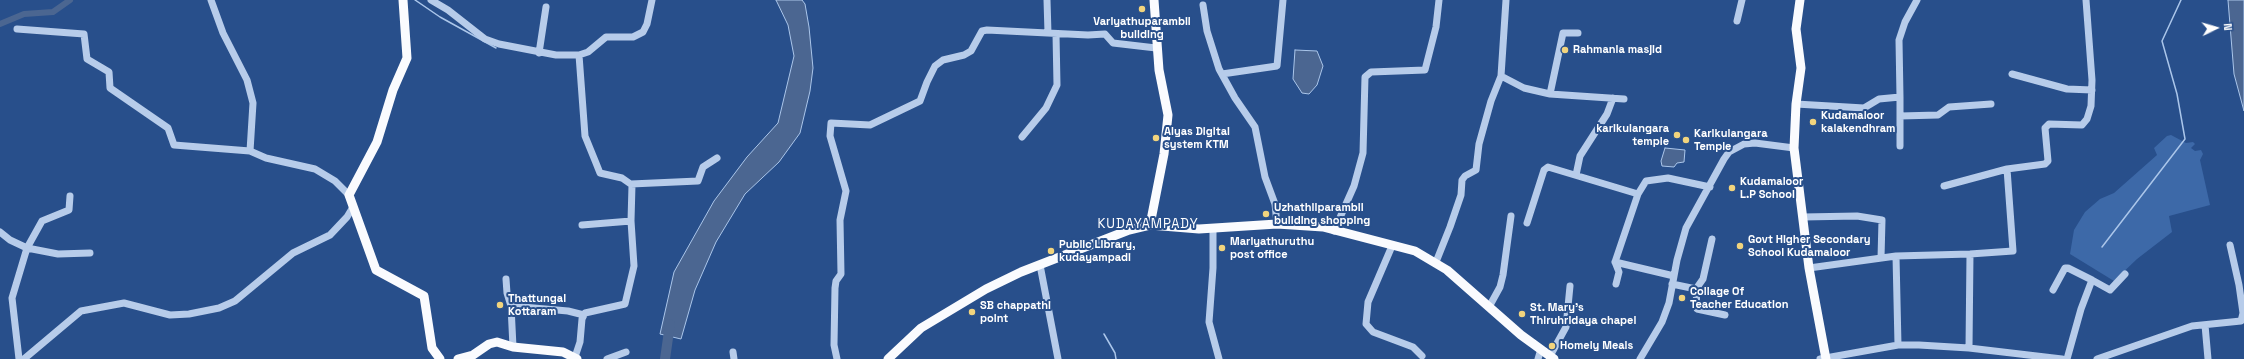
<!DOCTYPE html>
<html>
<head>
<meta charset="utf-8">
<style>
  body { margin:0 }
  #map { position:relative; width:2244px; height:359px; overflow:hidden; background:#284f8b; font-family:"Space Grotesk",sans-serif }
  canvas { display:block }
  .north { position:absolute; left:2196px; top:8px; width:40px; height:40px; -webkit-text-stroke:3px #284f8b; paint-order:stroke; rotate:85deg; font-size:11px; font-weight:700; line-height:16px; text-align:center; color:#fff }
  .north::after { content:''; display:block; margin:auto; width:14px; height:18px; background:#fff; clip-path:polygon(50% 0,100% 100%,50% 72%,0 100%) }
</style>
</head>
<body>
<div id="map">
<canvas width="2244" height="359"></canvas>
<div class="north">N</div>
</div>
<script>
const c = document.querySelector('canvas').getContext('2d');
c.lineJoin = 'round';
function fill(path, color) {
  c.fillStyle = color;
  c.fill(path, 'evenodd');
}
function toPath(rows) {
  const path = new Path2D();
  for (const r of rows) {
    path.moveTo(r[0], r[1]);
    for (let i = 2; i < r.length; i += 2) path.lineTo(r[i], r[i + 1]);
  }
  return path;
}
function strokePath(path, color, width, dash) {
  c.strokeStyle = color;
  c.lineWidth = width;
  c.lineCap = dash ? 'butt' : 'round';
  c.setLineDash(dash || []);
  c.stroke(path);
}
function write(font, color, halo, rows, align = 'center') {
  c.font = font + ' "Space Grotesk",sans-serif';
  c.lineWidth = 4;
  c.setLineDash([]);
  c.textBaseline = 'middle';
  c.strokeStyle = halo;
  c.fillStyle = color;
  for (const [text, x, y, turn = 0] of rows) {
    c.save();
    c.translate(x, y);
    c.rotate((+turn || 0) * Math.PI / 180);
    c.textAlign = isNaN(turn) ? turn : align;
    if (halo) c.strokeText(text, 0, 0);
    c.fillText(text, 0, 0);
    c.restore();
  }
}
fill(toPath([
  [2171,135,2186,143,2193,142,2195,144,2191,148,2195,151,2201,150,2203,154,2200,160,2210,205,2169,216,2172,232,2137,259,2114,281,2070,254,2074,230,2085,212,2100,199,2114,193,2157,155,2154,148,2167,136]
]), '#3d69a8');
const water = toPath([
  [776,0,802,0,805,4,809,27,813,68,810,91,800,133,779,162,745,194,716,242,695,290,681,339,660,334,674,272,714,201,747,157,778,123,794,56,788,25,776,0],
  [2228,0,2244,0,2244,111,2234,74,2228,0],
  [1295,50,1317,51,1323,66,1317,85,1309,94,1302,93,1293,79,1295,50],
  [1665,148,1685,150,1684,162,1677,163,1674,167,1662,166,1661,161,1665,148]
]);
fill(water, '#4b6691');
strokePath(water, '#abc6ea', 1);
strokePath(toPath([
  [415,0,440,17,496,48],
  [2102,247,2185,139,2177,94,2162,41,2181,0],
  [1104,334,1115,353,1116,359]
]), '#abc6ea', 1.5);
strokePath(toPath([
  [0,24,24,14,53,12,70,0]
]), '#4b6691', 6);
strokePath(toPath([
  [665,359,670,324]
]), '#4b6691', 10);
strokePath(toPath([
  [211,0,223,33,247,80,253,103,250,151,266,158,315,169,335,181,349,195],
  [431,0,448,10,485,39,499,44,556,55,579,55,585,136,596,163,600,173,622,178,632,185,631,221,634,266,625,304,585,313,582,319,580,342,575,357],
  [1047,0,1048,33],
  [1203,5,1207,31,1219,69,1235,98,1255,127,1265,177,1275,204,1277,224],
  [1737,21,1742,0],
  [17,29,84,34,87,59,109,72,110,88,168,128,174,145,250,151],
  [539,53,546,7],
  [579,55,588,52,606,37,633,37,643,32,647,24,652,0],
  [1222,74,1277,66,1283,0],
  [2012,74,2067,89,2092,90],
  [1501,76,1506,0],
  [1550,94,1624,99],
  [1900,97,1900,146],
  [1796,104,1864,108,1879,99,1900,97,1899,40,1905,22,1917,0],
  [1900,116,1938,115,1949,107,1991,104],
  [1022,137,1046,108,1057,85,1056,34],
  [1576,175,1580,156,1607,114,1613,98],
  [631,184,698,181,703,167,717,158],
  [1944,186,2007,169,2045,164,2048,161,2045,128,2049,124,2082,125,2087,119,2091,106,2092,80,2086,0],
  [1803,217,1857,216,1882,220,1881,258],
  [1527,223,1544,170,1548,167,1638,194],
  [582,225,631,221],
  [1213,228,1213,268,1209,322,1219,359],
  [1334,231,1354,186,1363,153,1365,77,1371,72,1425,70,1436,27,1439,0],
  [0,232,10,240,27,248,58,254,90,253],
  [1392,246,1368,302,1366,324,1373,332,1413,347,1422,356],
  [1896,256,1898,345],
  [1436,262,1450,227,1461,195,1462,180,1465,176,1476,170,1479,144,1491,101,1501,76,1524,88,1550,94,1563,33,1578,33],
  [1615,262,1638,194,1646,181,1668,178,1710,187],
  [1040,265,1058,359],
  [1809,268,1896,256,1970,254,2013,251,2007,169],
  [506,279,507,293,511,306,568,311,584,315],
  [2092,280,2110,290,2125,274],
  [1616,284,1619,272,1615,262,1674,276],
  [1672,284,1696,289,1703,279,1712,239],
  [1696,289,1697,309,1725,315],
  [2053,290,2065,268,2068,268,2092,280,2081,309,2067,359],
  [511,306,513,347],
  [1489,307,1500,287,1503,275,1511,216],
  [2205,325,2208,359],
  [1969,348,1970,254],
  [733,352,734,359],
  [1550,356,1566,327,1570,286],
  [19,359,12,298,27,248,42,221,69,210,70,196],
  [24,359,81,311,124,303,170,315,189,314,219,308,235,301,293,253,330,235,347,217,353,207],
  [607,359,626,352],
  [837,359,834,345,835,288,836,281,841,274,840,220,846,191,830,136,831,123,870,125,920,101,927,82,935,66,943,60,964,55,971,51,982,31,987,30,1088,35,1105,34,1113,43,1156,48],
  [1538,359,1541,349],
  [1640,359,1662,322,1669,303,1677,260,1686,228,1724,159,1729,152,1744,144,1755,143,1794,148],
  [1820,359,1898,345,1919,345,1969,348,2062,359],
  [2097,359,2192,326,2241,321,2243,313,2239,285,2230,245]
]), '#b7ccea', 7);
strokePath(toPath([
  [403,0,407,58,393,90,377,142,349,195,376,270,424,296,432,348,440,359],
  [1800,0,1796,29,1801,68,1796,104,1794,148,1809,268,1826,359],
  [1150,225,1164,154,1168,115,1159,70,1154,0],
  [458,359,473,355,489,344,497,342,513,347,563,352,577,359],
  [888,359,921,328,986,289,1021,272,1129,230,1150,225,1199,229,1277,224,1323,227,1415,251,1447,270,1521,335,1554,359]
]), '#fafbfe', 9);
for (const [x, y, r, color] of [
  [1142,9,4,"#f2d47d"],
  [1565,50,4,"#f2d47d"],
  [1813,122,4,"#f2d47d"],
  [1677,135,4,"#f2d47d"],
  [1156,138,4,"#f2d47d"],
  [1686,140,4,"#f2d47d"],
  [1732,188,4,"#f2d47d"],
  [1266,214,4,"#f2d47d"],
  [1740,246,4,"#f2d47d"],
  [1222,248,4,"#f2d47d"],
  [1051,251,4,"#f2d47d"],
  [1682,298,4,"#f2d47d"],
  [500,305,4,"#f2d47d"],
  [972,312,4,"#f2d47d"],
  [1522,314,4,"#f2d47d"],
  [1552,346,4,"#f2d47d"]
]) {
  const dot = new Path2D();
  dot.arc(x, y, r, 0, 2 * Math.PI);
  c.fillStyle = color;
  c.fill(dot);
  strokePath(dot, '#284f8b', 1.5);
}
write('bold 11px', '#fff', '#284f8b', [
  ["Variyathuparambil",1142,22,"center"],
  ["building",1142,35,"center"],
  ["Rahmania masjid",1573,50],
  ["Kudamaloor",1821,116],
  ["kalakendhram",1821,129],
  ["karikulangara",1669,129,"right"],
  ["temple",1669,142,"right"],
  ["Alyas Digital",1164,132],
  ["system KTM",1164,145],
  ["Karikulangara",1694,134],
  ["Temple",1694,147],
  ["Kudamaloor",1740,182],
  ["L.P School",1740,195],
  ["Uzhathilparambil",1274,208],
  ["building shopping",1274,221],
  ["Govt Higher Secondary",1748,240],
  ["School Kudamaloor",1748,253],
  ["Mariyathuruthu",1230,242],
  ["post office",1230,255],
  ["Public Library,",1059,245],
  ["kudayampadi",1059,258],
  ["Collage Of",1690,292],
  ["Teacher Education",1690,305],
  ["Thattungal",508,299],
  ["Kottaram",508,312],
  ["SB chappathi",980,306],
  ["point",980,319],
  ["St. Mary's",1530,308],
  ["Thiruhridaya chapel",1530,321],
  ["Homely Meals",1560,346]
], 'left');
c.letterSpacing = '1px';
write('13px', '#fff', '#284f8b', [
  ["KUDAYAMPADY",1148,224]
]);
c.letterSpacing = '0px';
</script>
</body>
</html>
